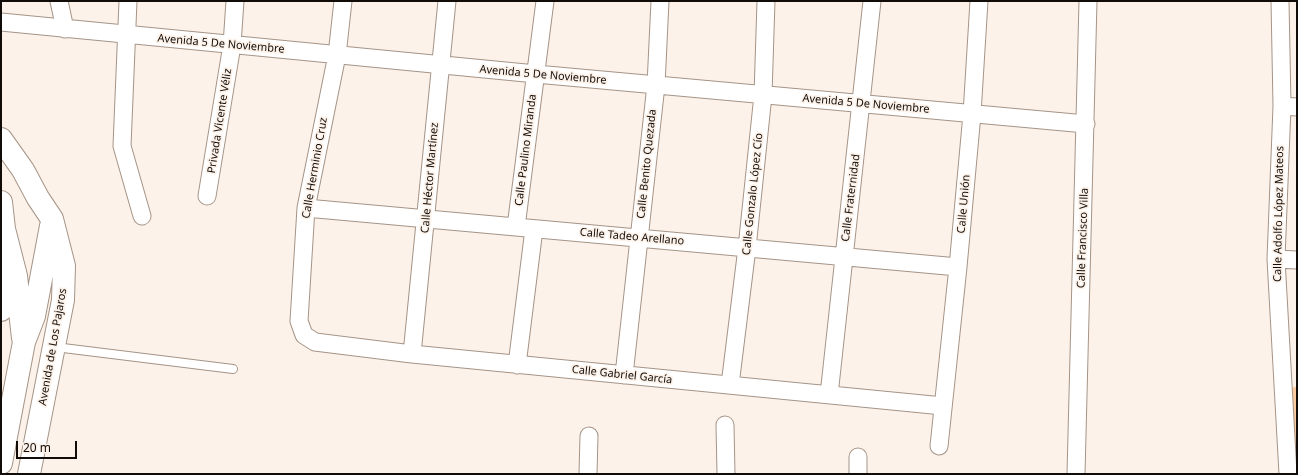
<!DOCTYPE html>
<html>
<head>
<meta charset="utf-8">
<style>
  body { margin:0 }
  #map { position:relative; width:1298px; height:475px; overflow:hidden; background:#fdf2e9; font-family:"Noto Sans",sans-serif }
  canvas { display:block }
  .frame { position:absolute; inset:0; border:2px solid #120c08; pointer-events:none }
  .scale { position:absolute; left:16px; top:441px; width:61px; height:18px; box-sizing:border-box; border:2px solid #120c08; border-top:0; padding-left:5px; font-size:12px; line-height:14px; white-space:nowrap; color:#120c08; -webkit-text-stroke:3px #fdf2e9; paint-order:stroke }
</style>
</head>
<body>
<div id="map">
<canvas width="1298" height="475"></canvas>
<div class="frame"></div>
<div class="scale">20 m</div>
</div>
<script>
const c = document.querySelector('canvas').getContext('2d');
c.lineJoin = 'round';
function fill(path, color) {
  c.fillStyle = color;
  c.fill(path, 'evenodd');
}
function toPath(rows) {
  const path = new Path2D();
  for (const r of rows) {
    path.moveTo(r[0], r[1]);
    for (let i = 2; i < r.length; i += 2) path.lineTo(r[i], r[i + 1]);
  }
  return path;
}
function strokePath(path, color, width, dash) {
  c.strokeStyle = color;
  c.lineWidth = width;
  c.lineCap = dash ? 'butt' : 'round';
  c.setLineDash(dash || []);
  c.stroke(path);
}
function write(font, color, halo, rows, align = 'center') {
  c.font = font + ' "Noto Sans",sans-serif';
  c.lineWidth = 3.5;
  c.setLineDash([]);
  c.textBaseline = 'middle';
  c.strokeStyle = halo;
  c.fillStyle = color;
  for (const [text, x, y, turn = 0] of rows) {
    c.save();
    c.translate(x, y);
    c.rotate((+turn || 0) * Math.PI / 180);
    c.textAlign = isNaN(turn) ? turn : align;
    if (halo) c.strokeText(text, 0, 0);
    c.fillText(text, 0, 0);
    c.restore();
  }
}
fill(toPath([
  [1297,387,1297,467,1289,468,1284,388]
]), '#fcca9f');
const service = toPath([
  [55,347,233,369]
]);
const minor = toPath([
  [59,1,65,29],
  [128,1,122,146,142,216],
  [343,1,337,55,306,208,299,321,304,335,315,342,412,354,943,406],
  [1280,1,1282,106,1276,259,1288,474],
  [1,22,536,74,1086,124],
  [1282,106,1297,107],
  [207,196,232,45,235,1],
  [306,208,958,267],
  [516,227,545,1],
  [1276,259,1297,260],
  [412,354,447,1],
  [517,365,534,229],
  [624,375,656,85,660,1],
  [730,385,747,248,763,95,766,1],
  [829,395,872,1],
  [725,425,726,474],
  [939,446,958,267,972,114,979,1],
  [858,457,858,474],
  [588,474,589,436],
  [1076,474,1088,1]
]);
const secondary = toPath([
  [1,139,23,170,38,198,52,219,64,266,63,300,29,474],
  [1,202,4,229,1,310],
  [4,229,16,276,23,338],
  [1,463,24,342,34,316,51,226]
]);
strokePath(service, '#a59487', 10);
strokePath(minor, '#a59487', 19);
strokePath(secondary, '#a59487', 24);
strokePath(service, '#fff', 8);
strokePath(minor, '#fff', 17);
strokePath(secondary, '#fff', 22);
write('11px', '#120c08', '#fdf2e9', [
  ["Avenida 5 De Noviembre",221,44,5],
  ["Avenida 5 De Noviembre",543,75,5],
  ["Avenida 5 De Noviembre",866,104,5],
  ["Privada Vicente Véliz",220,121,-81],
  ["Calle Paulino Miranda",526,150,-83],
  ["Calle Benito Quezada",647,164,-84],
  ["Calle Herminio Cruz",315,168,-80],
  ["Calle Héctor Martínez",430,178,-85],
  ["Calle Gonzalo López Cío",753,194,-84],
  ["Calle Fraternidad",851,198,-83],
  ["Calle Unión",964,204,-85],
  ["Calle Adolfo López Mateos",1279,214,-89],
  ["Calle Tadeo Arellano",632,237,5],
  ["Calle Francisco Villa",1083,238,-88],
  ["Avenida de Los Pajaros",53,347,-80],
  ["Calle Gabriel García",622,375,6]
]);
</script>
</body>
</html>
